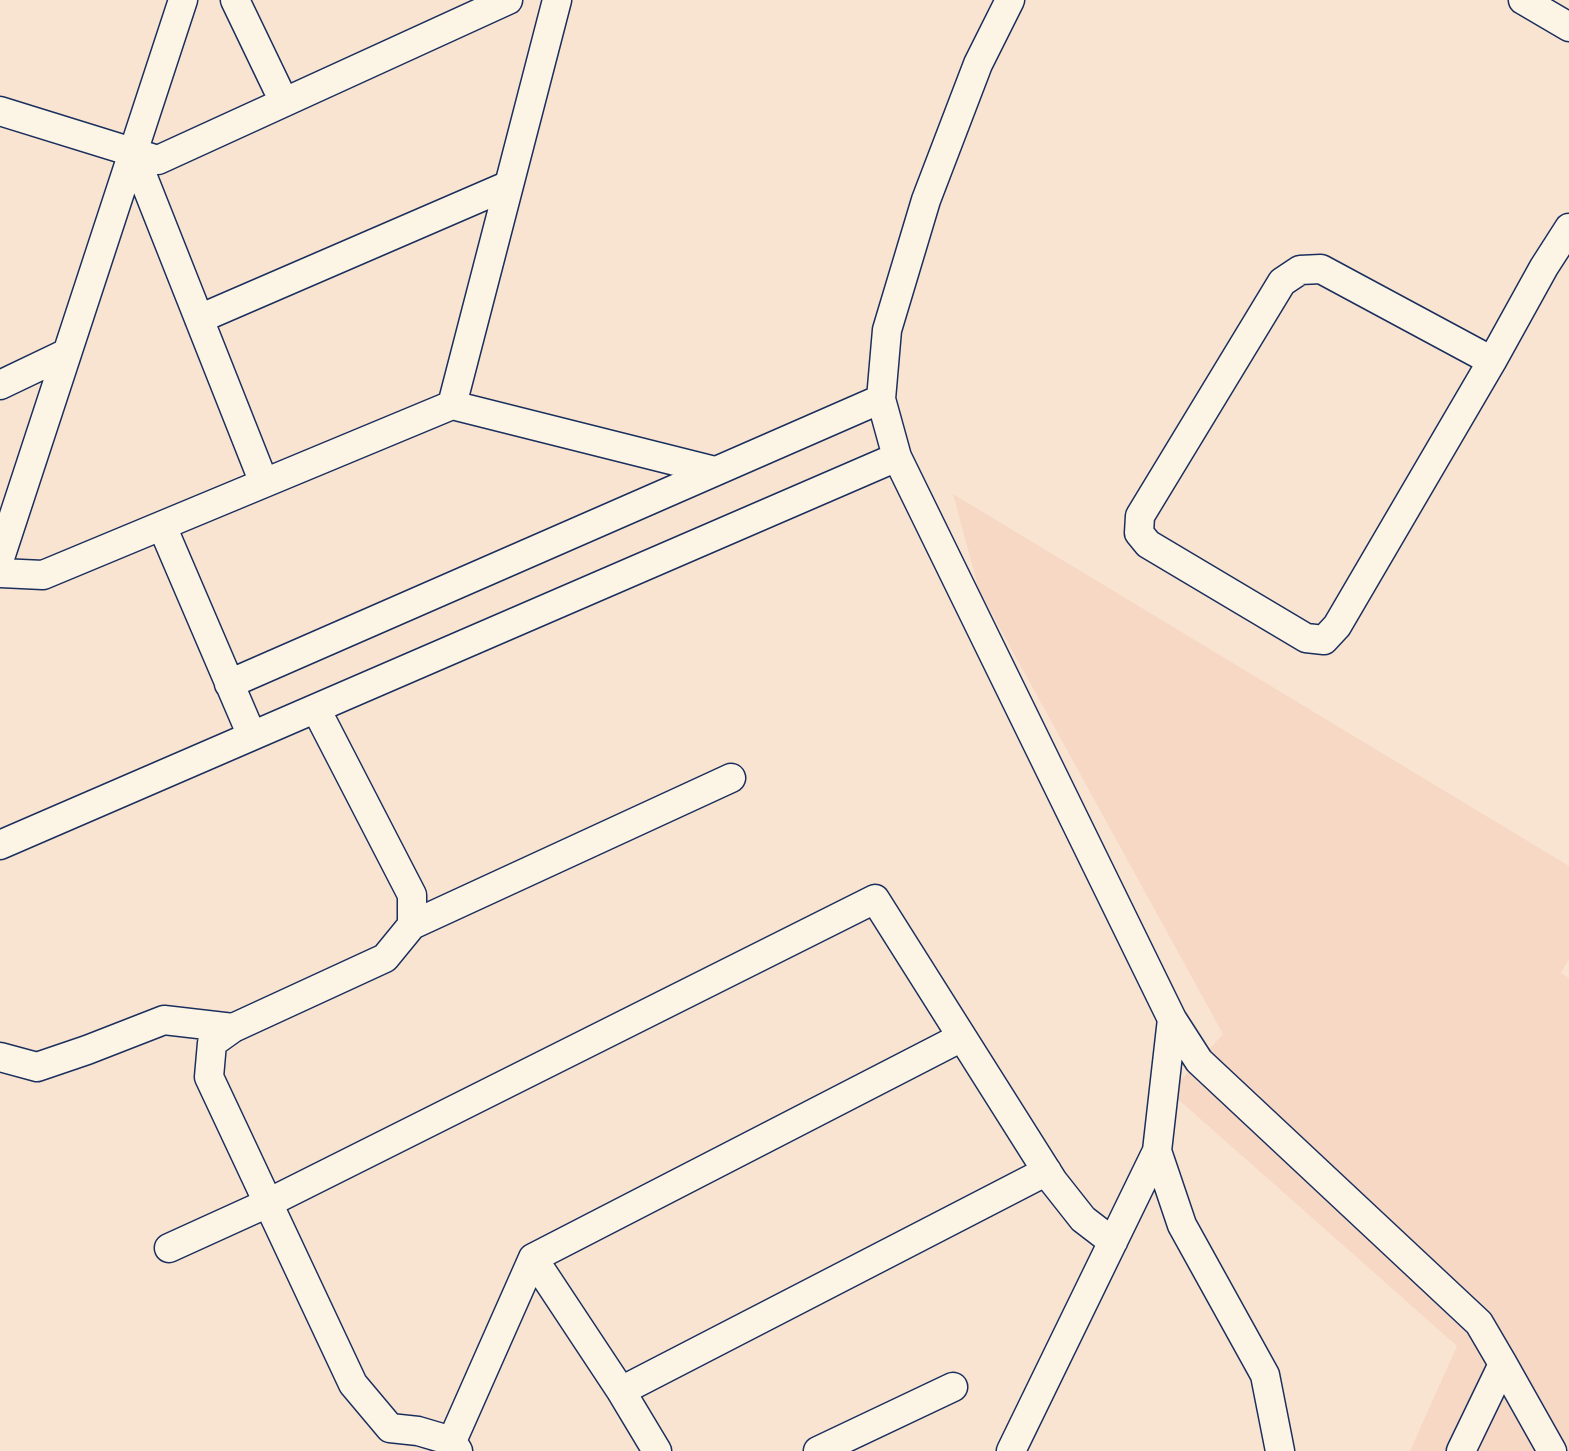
<!DOCTYPE html>
<html>
<head>
<meta charset="utf-8">
<style>
  body { margin:0 }
  canvas { display:block; background:#f9e4d2 }
</style>
</head>
<body>
<canvas width="1569" height="1451"></canvas>
<script>
const c = document.querySelector('canvas').getContext('2d');
c.lineJoin = 'round';
function fill(path, color) {
  c.fillStyle = color;
  c.fill(path, 'evenodd');
}
function toPath(rows) {
  const path = new Path2D();
  for (const r of rows) {
    path.moveTo(r[0], r[1]);
    for (let i = 2; i < r.length; i += 2) path.lineTo(r[i], r[i + 1]);
  }
  return path;
}
function strokePath(path, color, width, dash) {
  c.strokeStyle = color;
  c.lineWidth = width;
  c.lineCap = dash ? 'butt' : 'round';
  c.setLineDash(dash || []);
  c.stroke(path);
}
fill(toPath([
  [953,494,1569,866,1569,959,1561,973,1569,978,1569,1451,1410,1451,1457,1346,1170,1092,1223,1034,979,590]
]), '#f7d8c5');
const minor = toPath([
  [235,0,284,102],
  [1010,0,978,64,926,200,887,330,881,399,897,457,1172,1019,1199,1061,1479,1323,1503,1364,1461,1451],
  [1523,0,1569,27],
  [0,111,158,160,508,0],
  [133,152,264,483],
  [199,319,509,185],
  [1492,361,1321,269,1300,270,1282,282,1140,516,1139,533,1148,544,1306,638,1324,640,1337,626,1492,361,1544,267,1569,228],
  [0,385,67,353],
  [452,405,557,0],
  [162,526,252,736],
  [0,558,183,0],
  [0,573,43,575,452,405,715,471],
  [229,684,881,399],
  [316,709,412,895,412,925,385,958,233,1028,212,1043,209,1077,353,1384,390,1428,418,1431,452,1441,458,1451],
  [0,845,897,457],
  [412,925,731,778],
  [0,1057,37,1067,87,1050,164,1020,233,1028],
  [1157,1151,1182,1225,1265,1375,1280,1451],
  [169,1248,268,1203,875,899,1053,1181,1083,1219,1113,1242],
  [533,1258,621,1391,657,1451],
  [1503,1364,1552,1451],
  [621,1391,1047,1171],
  [452,1441,533,1258,962,1037],
  [818,1451,953,1387],
  [1011,1451,1157,1151,1172,1019]
]);
strokePath(minor, '#1b2f5e', 31);
strokePath(minor, '#fcf5e5', 28);
</script>
</body>
</html>
